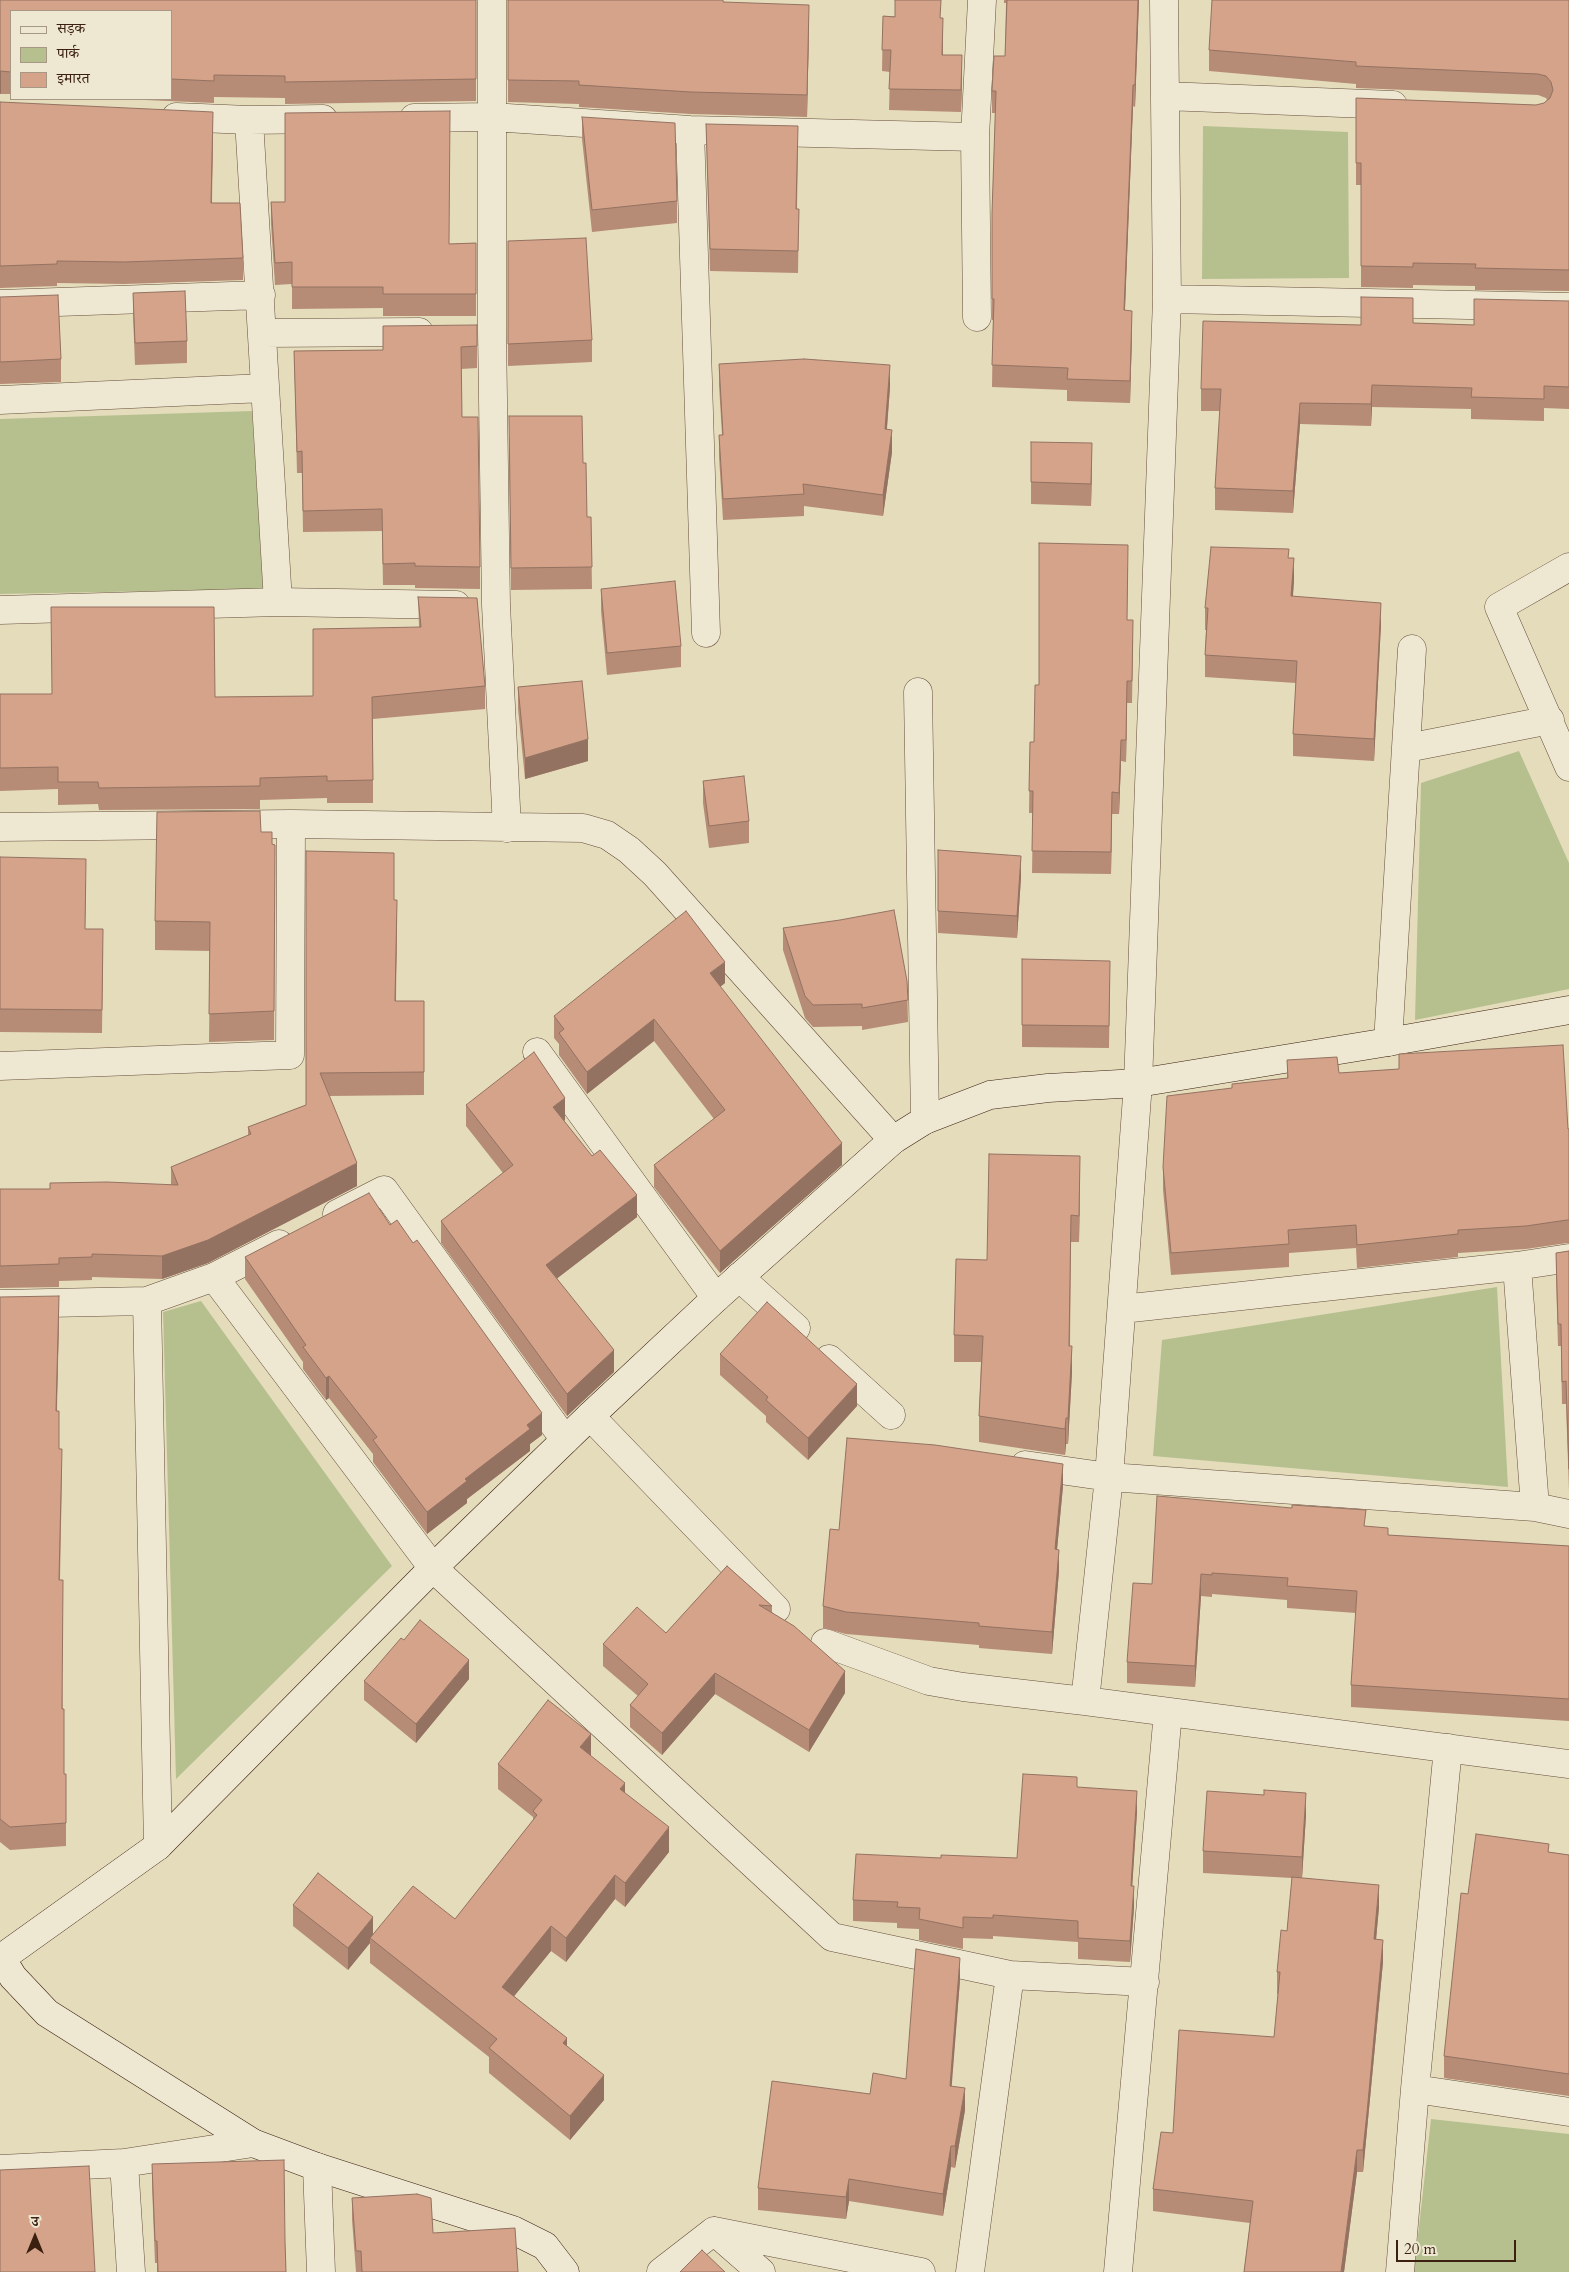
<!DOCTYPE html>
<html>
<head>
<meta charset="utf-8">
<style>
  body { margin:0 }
  #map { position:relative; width:1569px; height:2272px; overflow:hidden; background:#e5dcbc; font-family:Cardo,"Noto Serif Devanagari",serif }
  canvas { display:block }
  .legend { position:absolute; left:10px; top:10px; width:162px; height:90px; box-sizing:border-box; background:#eee8d3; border:1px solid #a69885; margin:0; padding:6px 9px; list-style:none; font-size:15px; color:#3b2010 }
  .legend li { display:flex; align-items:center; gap:10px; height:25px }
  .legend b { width:25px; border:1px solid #a69885 }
  .north { position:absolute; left:10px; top:2212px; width:50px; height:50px; -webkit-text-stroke:4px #eee8d3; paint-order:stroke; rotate:0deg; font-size:14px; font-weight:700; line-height:20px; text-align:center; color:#3b2010 }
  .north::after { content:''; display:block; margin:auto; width:18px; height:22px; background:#3b2010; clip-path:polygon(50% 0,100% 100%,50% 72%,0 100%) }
  .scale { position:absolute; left:1396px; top:2240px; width:120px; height:22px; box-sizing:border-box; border:2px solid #3b2010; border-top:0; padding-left:6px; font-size:15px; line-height:18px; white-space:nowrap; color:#3b2010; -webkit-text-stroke:4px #eee8d3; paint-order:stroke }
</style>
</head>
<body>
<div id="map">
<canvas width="1569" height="2272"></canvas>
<ul class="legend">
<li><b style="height:6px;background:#eee8d3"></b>सड़क</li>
<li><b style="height:14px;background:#b6c08f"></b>पार्क</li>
<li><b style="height:14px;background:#d4a38a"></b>इमारत</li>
</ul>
<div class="north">उ</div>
<div class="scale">20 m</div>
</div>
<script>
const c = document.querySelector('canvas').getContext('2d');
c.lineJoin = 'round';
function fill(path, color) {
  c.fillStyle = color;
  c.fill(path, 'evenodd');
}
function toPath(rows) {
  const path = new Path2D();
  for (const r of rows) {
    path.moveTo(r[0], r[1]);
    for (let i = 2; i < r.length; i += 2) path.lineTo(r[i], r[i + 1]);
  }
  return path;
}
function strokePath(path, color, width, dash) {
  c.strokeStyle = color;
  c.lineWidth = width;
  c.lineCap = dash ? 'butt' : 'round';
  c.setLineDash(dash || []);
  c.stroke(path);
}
fill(toPath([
  [1203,126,1348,132,1349,278,1202,279],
  [252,411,263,589,0,594,0,419],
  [1519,751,1569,863,1569,989,1415,1020,1421,783],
  [1497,1287,1508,1487,1153,1456,1162,1340],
  [201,1301,392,1566,176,1779,163,1312],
  [1431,2119,1569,2134,1569,2272,1414,2272]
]), '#b6c08f');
const street = toPath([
  [492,0,492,331,496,605,507,828],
  [1164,0,1167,299,1138,1083,1109,1477,1085,1701,1569,1764],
  [1165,96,1393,105],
  [176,117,249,120,323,119],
  [414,118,492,117,690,130,975,137],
  [249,120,278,602],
  [690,130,706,633],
  [1167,299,1569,307],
  [0,304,261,295],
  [977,317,975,137,982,0],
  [263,333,419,332],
  [0,400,264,388],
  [1569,567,1499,607,1569,767],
  [0,610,278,602,456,605],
  [918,692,925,1120],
  [1407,748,1550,720],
  [0,827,291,824,583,828,607,835,629,850,655,874,893,1140],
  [1388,1042,1412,649],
  [537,1052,716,1298],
  [0,1066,290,1055,291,824],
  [337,1214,384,1190,565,1440],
  [1517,1266,1535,1507],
  [214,1277,433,1568,832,1937,1010,1975,1145,1982],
  [739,1277,796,1328],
  [147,1301,158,1846],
  [0,1304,147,1301,214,1277,279,1244],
  [1122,1309,1517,1266,1569,1258],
  [829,1359,891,1415],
  [590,1416,776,1609],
  [1025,1465,1109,1477,1535,1507,1569,1514],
  [825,1643,929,1681,963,1687,1085,1701],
  [1415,2089,1569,2112],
  [124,2163,131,2272],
  [317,2167,321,2272],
  [0,2169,124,2163,253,2143],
  [714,2231,921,2272],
  [661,2272,714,2231,761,2272],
  [970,2272,1010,1975],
  [1118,2272,1168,1712],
  [1400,2272,1415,2089,1448,1748]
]);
const secondary = toPath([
  [0,1956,13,1977,47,2013,253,2143,317,2167,513,2230,545,2246,565,2272],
  [0,1959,158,1846,433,1568,590,1416,716,1298,893,1140,925,1120,990,1095,1048,1088,1138,1083,1388,1042,1569,1010]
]);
strokePath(street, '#664f3b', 29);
strokePath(secondary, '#3b2010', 29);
strokePath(street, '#eee8d3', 28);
strokePath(secondary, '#eee8d3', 28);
fill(toPath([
  [0,0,476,0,476,101,285,104,285,98,214,97,214,103,122,99,171,99,171,11,11,11,11,94,0,94],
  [508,0,723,2,809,28,807,117,691,114,579,107,579,104,508,102],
  [1004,0,1139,0,1135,107,1133,106,1125,310,1132,332,1130,403,1067,401,1067,390,992,387,993,320,992,320,992,213,996,113,992,113,992,91,1005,56,1006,3,1004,3],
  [1569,0,1569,291,1475,290,1475,286,1413,285,1413,288,1361,287,1361,185,1356,185,1356,98,1536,105,1544,103,1547,100,1546,98,1538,95,1356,88,1356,84,1209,71,1209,50],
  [883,16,941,18,943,40,943,55,962,77,961,112,889,110,890,72,882,71],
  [0,102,213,134,212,203,243,258,243,280,124,284,57,283,57,286,0,288],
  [582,117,677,201,677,223,592,232,582,139],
  [706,124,798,148,797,209,799,209,798,273,710,271],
  [271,202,449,244,476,243,476,316,383,316,383,308,292,309,292,284,275,285,271,224],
  [508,241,592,340,592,362,508,366],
  [133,293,187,341,187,363,135,365,133,315],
  [0,297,61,359,61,382,0,384],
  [1569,301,1569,409,1544,408,1544,421,1471,419,1471,409,1372,407,1371,426,1300,424,1293,513,1215,510,1215,488,1220,411,1201,411,1201,389,1361,325,1413,323,1474,325],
  [477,325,477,368,461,369,462,417,480,567,480,589,415,588,415,585,383,585,382,531,303,532,302,473,297,473,294,351,383,350],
  [719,364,890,387,887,429,892,452,883,516,804,506,804,516,723,520,719,457,719,435,722,435,719,385],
  [509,438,583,463,587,517,591,517,592,589,511,590],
  [1031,442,1092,465,1091,506,1031,504],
  [1289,558,1294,580,1293,597,1381,624,1374,761,1293,756,1293,734,1296,683,1205,677,1205,655,1206,630,1205,630,1205,608],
  [1128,567,1127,620,1133,642,1132,703,1127,703,1126,762,1121,761,1119,814,1112,814,1111,874,1032,873,1033,813,1029,813,1030,742,1034,742,1039,685],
  [601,589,681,646,681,667,607,675,601,611],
  [418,597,485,686,485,709,373,719,373,803,327,803,327,798,260,800,260,809,99,810,98,804,58,805,58,789,0,791,0,694,215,697,313,696,419,627],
  [518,687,588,761,525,779,518,709],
  [703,781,749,821,749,843,709,848,703,803],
  [261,832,272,844,275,845,274,1040,209,1042,210,951,155,950,155,921],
  [938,850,1021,877,1017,938,938,933],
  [0,857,86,882,85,929,103,952,102,1033,0,1032],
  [394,900,397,923,396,1001,424,1001,424,1095,329,1096,357,1186,208,1263,162,1279,92,1277,92,1280,59,1281,59,1287,0,1288,0,1189,50,1189,171,1185,171,1167,248,1136,248,1127,306,1105],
  [783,928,907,981,908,1022,862,1030,862,1026,813,1027,805,1018,783,950],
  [1022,959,1110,983,1109,1048,1022,1047],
  [725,983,720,987,842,1165,720,1273,654,1187,654,1165,714,1119,654,1041,587,1094,559,1055,559,1044,554,1038,554,1016],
  [1399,1054,1569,1129,1569,1243,1567,1243,1526,1249,1458,1253,1458,1257,1357,1268,1356,1248,1289,1253,1289,1267,1171,1275,1163,1190,1163,1167,1232,1088,1232,1084,1287,1078,1287,1060,1339,1073,1399,1069],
  [466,1105,565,1120,564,1121,637,1217,557,1278,614,1372,567,1416,441,1243,441,1221,503,1173,466,1126],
  [1080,1182,1079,1242,1071,1242,1070,1346,1072,1372,1068,1444,1066,1444,1065,1455,979,1442,979,1416,981,1362,954,1362,954,1335,987,1260],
  [390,1225,542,1435,530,1444,530,1451,467,1499,467,1503,427,1534,373,1462,373,1454,329,1398,326,1400,303,1369,303,1362,245,1279,245,1257],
  [1569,1251,1569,1492,1566,1404,1562,1404,1561,1346,1558,1346,1556,1276,1556,1253],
  [0,1297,59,1318,57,1411,59,1449,62,1471,60,1580,64,1774,66,1774,66,1846,10,1850,0,1842],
  [720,1354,857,1406,808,1460,766,1422,766,1416,720,1375],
  [1063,1486,1057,1549,1059,1571,1052,1654,979,1648,979,1645,846,1634,823,1628,823,1606,839,1530],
  [1366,1526,1388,1535,1569,1546,1569,1721,1351,1707,1351,1685,1356,1613,1287,1608,1287,1600,1212,1594,1212,1597,1201,1596,1195,1687,1127,1683,1127,1662,1152,1584],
  [727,1566,772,1606,772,1612,845,1693,809,1752,715,1694,662,1755,630,1727,630,1705,638,1696,603,1666,603,1644,666,1633],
  [469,1679,416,1743,364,1700,364,1681],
  [591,1756,625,1793,669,1852,625,1907,615,1899,566,1962,551,1951,514,1996,567,2046,604,2100,570,2140,489,2073,489,2057,370,1963,370,1943,348,1970,293,1926,293,1905,373,1934,455,1919,533,1820,533,1817,498,1789,498,1764],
  [1077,1787,1137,1812,1132,1886,1134,1907,1130,1962,1078,1959,1078,1942,993,1936,993,1939,963,1938,963,1949,919,1940,919,1929,897,1928,897,1923,853,1921,853,1900,941,1858,1017,1858],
  [1306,1815,1302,1878,1379,1907,1376,1940,1383,1962,1363,2172,1357,2172,1344,2272,1244,2272,1250,2223,1153,2211,1153,2189,1173,2133,1274,2037,1278,1994,1277,1994,1277,1972,1287,1931,1292,1878,1203,1873,1203,1851],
  [1549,1852,1569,1855,1569,2096,1444,2078,1444,2056,1468,1894],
  [960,1980,951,2086,965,2110,955,2168,951,2167,943,2216,849,2201,846,2219,758,2210,758,2188,870,2094,906,2079],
  [152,2164,285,2241,286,2272,157,2272,157,2263,155,2263,152,2185],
  [352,2198,433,2233,518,2272,356,2272,352,2220]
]), '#b68c77');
fill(toPath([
  [1138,0,1139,0,1135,107,1135,85],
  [809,5,809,28,807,117,807,95],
  [943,18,943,40,942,77,942,55],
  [962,55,962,77,961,112,961,90],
  [0,71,1,71,1,93,0,94],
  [1133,85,1133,106,1124,332,1124,310],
  [213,112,213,134,211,226,211,203],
  [1132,311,1132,332,1130,403,1130,381],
  [890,365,890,387,885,451,885,429],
  [1372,385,1372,407,1371,426,1371,404],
  [1300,403,1300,424,1293,513,1293,491],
  [892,430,892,452,883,516,883,495],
  [1092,443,1092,465,1091,506,1091,484],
  [1294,558,1294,580,1291,618,1291,596],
  [1381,603,1381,624,1374,761,1374,739],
  [1127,681,1127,703,1126,762,1126,740],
  [588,739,588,761,525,779,525,758],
  [1121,740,1121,761,1119,814,1119,793],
  [1112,792,1112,814,1111,874,1111,852],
  [1021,856,1021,877,1017,938,1017,916],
  [397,900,397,923,395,1024,395,1001],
  [725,962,725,983,710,995,710,973],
  [654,1019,654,1041,587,1094,587,1072],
  [565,1098,565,1120,553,1129,553,1107],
  [842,1143,842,1165,720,1273,720,1251],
  [1080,1156,1080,1182,1079,1242,1079,1216],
  [357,1163,357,1186,208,1263,162,1279,162,1256],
  [637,1195,637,1217,546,1287,546,1265],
  [59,1296,59,1318,56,1434,56,1411],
  [1072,1346,1072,1372,1068,1444,1068,1418],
  [614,1350,614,1372,567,1416,567,1394],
  [329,1376,329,1398,326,1400,326,1378],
  [857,1384,857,1406,808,1460,808,1438],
  [542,1413,542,1435,530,1444,530,1451,467,1499,467,1503,427,1534,427,1512,527,1425],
  [1066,1418,1066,1444,1065,1455,1065,1429],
  [1063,1464,1063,1486,1055,1571,1055,1549],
  [1059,1550,1059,1571,1052,1654,1052,1632],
  [1201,1574,1201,1596,1195,1687,1195,1666],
  [469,1660,469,1679,416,1743,416,1724],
  [845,1671,845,1693,809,1752,809,1730],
  [715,1673,715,1694,662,1755,662,1733],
  [591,1734,591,1759,580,1747],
  [625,1783,625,1808,620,1789],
  [1137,1791,1137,1812,1131,1906,1131,1886],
  [1306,1793,1306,1815,1302,1878,1302,1857],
  [669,1827,669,1852,625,1907,625,1883],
  [615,1875,615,1899,566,1962,566,1938],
  [1379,1885,1379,1907,1374,1961,1374,1939],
  [1134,1886,1134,1907,1130,1962,1130,1941],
  [373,1917,373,1939,370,1938,370,1943,348,1970,348,1948],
  [551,1926,551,1951,502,2011,502,1987],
  [1383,1940,1383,1962,1363,2172,1363,2150],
  [960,1958,960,1980,950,2108,950,2086],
  [567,2038,567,2063,563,2043],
  [604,2075,604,2100,570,2140,570,2116],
  [965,2088,965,2110,955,2168,955,2146],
  [951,2146,951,2167,943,2216,943,2194],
  [1357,2150,1357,2172,1344,2272,1341,2272],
  [849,2179,849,2201,846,2219,846,2197]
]), '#947261');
const building = toPath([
  [0,0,476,0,476,79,285,82,285,76,214,75,214,81,171,79,171,11,11,11,11,72,0,71,0,0],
  [508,0,723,0,723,2,809,5,807,95,691,92,579,85,579,81,508,80,508,0],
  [895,0,941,0,940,18,943,18,942,55,962,55,961,90,889,89,891,50,882,50,883,16,895,17,895,0],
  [1007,0,1138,0,1135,85,1133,85,1124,310,1132,311,1130,381,1067,379,1068,368,992,365,994,299,992,299,992,213,996,91,992,91,994,56,1005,56,1007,0],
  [1212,0,1569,0,1569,270,1475,268,1476,264,1413,263,1413,267,1361,266,1361,163,1356,163,1356,98,1536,105,1544,103,1550,98,1553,90,1551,82,1546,76,1538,74,1356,66,1356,62,1209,50,1212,0],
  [0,102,213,112,211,203,240,203,243,258,124,262,57,261,57,264,0,266,0,102],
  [450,111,449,244,476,243,476,294,383,294,383,287,292,287,292,262,275,263,271,202,285,202,285,113,450,111],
  [582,117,675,123,677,201,592,210,582,117],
  [706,124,798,126,796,209,799,209,798,251,710,249,706,124],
  [586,238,592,340,508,344,508,241,586,238],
  [185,291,187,341,135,343,133,293,185,291],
  [58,295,61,359,0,362,0,297,58,295],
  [1361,297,1413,298,1413,323,1474,325,1474,299,1569,301,1569,387,1544,386,1544,399,1471,397,1472,388,1372,385,1371,404,1300,403,1293,491,1215,488,1221,389,1201,389,1203,321,1361,325,1361,297],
  [477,325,477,346,461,347,462,417,478,417,480,567,415,566,415,563,383,564,382,509,303,511,302,451,297,452,294,351,383,350,383,326,477,325],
  [804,359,890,365,885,429,892,430,883,495,803,484,804,494,723,499,719,435,723,435,719,364,804,359],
  [509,416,582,416,583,463,586,463,587,517,591,517,592,567,511,568,509,416],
  [1031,442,1092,443,1091,484,1031,482,1031,442],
  [1039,543,1128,545,1127,620,1133,620,1132,681,1127,681,1126,740,1121,740,1119,793,1112,792,1111,852,1032,851,1033,791,1029,791,1030,742,1034,742,1035,685,1039,685,1039,543],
  [1211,547,1289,549,1288,558,1294,558,1291,596,1381,603,1374,739,1293,734,1297,661,1205,655,1208,608,1205,608,1211,547],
  [675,581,681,646,607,653,601,589,675,581],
  [418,597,477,598,485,686,372,697,373,780,327,781,327,776,260,778,260,786,99,788,98,782,58,782,58,767,0,768,0,694,52,694,51,607,214,607,215,697,313,696,313,629,421,627,418,597],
  [582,681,588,739,525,758,518,687,582,681],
  [744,776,749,821,709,826,703,781,744,776],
  [260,811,261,832,272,832,272,844,275,845,274,1011,209,1014,210,922,155,921,157,812,260,811],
  [938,850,1021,856,1017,916,938,911,938,850],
  [306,851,394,853,394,900,397,900,395,1001,424,1001,424,1072,320,1073,357,1163,208,1240,162,1256,92,1254,92,1257,59,1258,59,1264,0,1266,0,1189,50,1189,50,1183,107,1182,178,1185,171,1167,251,1134,248,1127,306,1105,306,851],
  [0,857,86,859,85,929,103,929,102,1010,0,1009,0,857],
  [894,910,907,981,908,1000,862,1008,862,1004,813,1005,805,996,783,928,840,920,894,910],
  [686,911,725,962,710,973,842,1143,720,1251,654,1165,725,1110,654,1019,587,1072,559,1033,564,1029,554,1016,686,911],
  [1022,959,1110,961,1109,1026,1022,1025,1022,959],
  [1563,1045,1568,1129,1569,1129,1569,1220,1567,1220,1526,1226,1458,1230,1458,1234,1357,1245,1356,1225,1288,1230,1289,1244,1171,1253,1163,1167,1167,1096,1232,1088,1232,1084,1288,1078,1287,1060,1337,1057,1339,1073,1399,1069,1399,1054,1563,1045],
  [534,1052,565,1098,553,1107,592,1156,600,1150,637,1195,546,1265,614,1350,567,1394,441,1221,513,1165,466,1105,534,1052],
  [989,1154,1080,1156,1079,1216,1071,1215,1069,1346,1072,1346,1068,1418,1066,1418,1065,1429,979,1416,983,1336,954,1335,956,1259,987,1260,989,1154],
  [369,1193,390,1225,397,1220,413,1243,417,1240,542,1413,527,1425,530,1429,465,1479,467,1481,427,1512,373,1440,377,1437,329,1376,326,1378,303,1347,306,1345,245,1257,369,1193],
  [1569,1251,1569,1469,1566,1381,1562,1382,1561,1324,1558,1324,1556,1253,1569,1251],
  [59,1296,56,1411,59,1411,59,1449,62,1449,59,1580,63,1580,62,1709,64,1709,64,1774,66,1774,66,1823,10,1827,0,1819,0,1297,59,1296],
  [767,1302,857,1384,808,1438,766,1400,768,1397,720,1354,767,1302],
  [847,1438,935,1445,1063,1464,1055,1549,1059,1550,1052,1632,979,1626,979,1623,846,1612,823,1606,830,1529,839,1530,847,1438],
  [1157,1496,1292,1508,1292,1505,1366,1510,1364,1526,1388,1528,1388,1535,1569,1546,1569,1699,1351,1685,1357,1591,1287,1586,1288,1578,1212,1573,1212,1575,1201,1574,1195,1666,1127,1662,1133,1583,1152,1584,1157,1496],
  [727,1566,772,1606,759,1605,794,1626,845,1671,809,1730,715,1673,662,1733,630,1705,648,1684,603,1644,637,1607,666,1633,727,1566],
  [420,1620,469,1660,416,1724,364,1681,401,1638,404,1640,420,1620],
  [548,1700,591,1734,580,1747,625,1783,620,1789,669,1827,625,1883,615,1875,566,1938,551,1926,502,1987,567,2038,563,2043,604,2075,570,2116,489,2048,497,2039,370,1938,413,1886,455,1919,537,1815,533,1811,542,1800,498,1764,548,1700],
  [1023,1774,1077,1777,1077,1787,1137,1791,1131,1886,1134,1886,1130,1941,1078,1938,1078,1921,993,1915,993,1918,963,1917,963,1928,919,1919,920,1908,897,1907,898,1902,853,1900,856,1854,941,1858,941,1855,1017,1858,1023,1774],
  [1264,1790,1306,1793,1302,1857,1203,1851,1207,1791,1264,1795,1264,1790],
  [1476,1834,1549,1844,1548,1852,1569,1855,1569,2074,1444,2056,1461,1893,1468,1894,1476,1834],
  [318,1873,373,1917,348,1948,293,1905,318,1873],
  [1292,1877,1379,1885,1374,1939,1383,1940,1367,2113,1363,2150,1357,2150,1341,2272,1244,2272,1253,2201,1153,2189,1161,2132,1173,2133,1179,2030,1274,2037,1280,1972,1277,1972,1281,1930,1287,1931,1292,1877],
  [916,1949,960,1958,950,2086,965,2088,955,2146,951,2146,943,2194,849,2179,846,2197,758,2188,772,2081,870,2094,873,2073,906,2079,916,1949],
  [284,2160,285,2241,286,2272,158,2272,157,2241,155,2241,152,2164,284,2160],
  [89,2166,95,2272,0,2272,0,2170,89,2166],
  [417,2194,431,2198,433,2233,515,2228,518,2272,362,2272,361,2251,356,2251,352,2198,417,2194],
  [702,2250,725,2272,680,2272,702,2250]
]);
fill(building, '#d4a38a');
strokePath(building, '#947261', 1);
</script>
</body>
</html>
